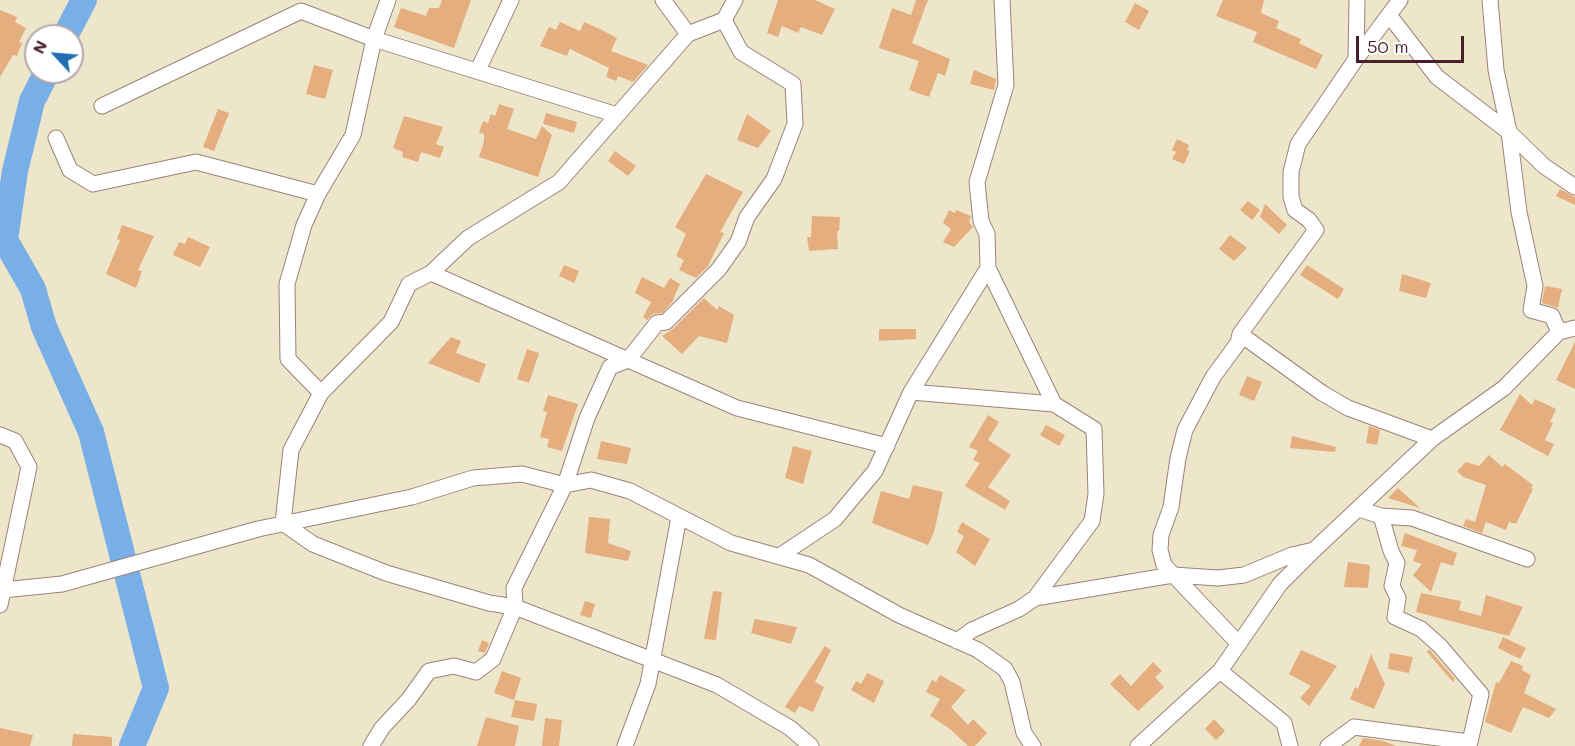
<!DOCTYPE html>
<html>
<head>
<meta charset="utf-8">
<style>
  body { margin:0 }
  #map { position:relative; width:1575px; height:746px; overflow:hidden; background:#eee6ca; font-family:Mali,sans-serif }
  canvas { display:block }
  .north { position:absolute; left:24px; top:24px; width:60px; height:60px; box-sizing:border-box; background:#fff; border:2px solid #b7a5aa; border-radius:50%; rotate:296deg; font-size:16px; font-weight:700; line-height:24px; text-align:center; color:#4a1f2b }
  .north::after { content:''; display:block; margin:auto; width:21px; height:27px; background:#1f6fb2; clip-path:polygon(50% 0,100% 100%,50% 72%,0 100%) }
  .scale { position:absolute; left:1356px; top:36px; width:108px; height:27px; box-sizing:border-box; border:3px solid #4a1f2b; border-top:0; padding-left:8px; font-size:18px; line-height:21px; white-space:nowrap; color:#4a1f2b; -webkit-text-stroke:4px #fff; paint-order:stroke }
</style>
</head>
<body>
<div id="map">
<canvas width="1575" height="746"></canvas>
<div class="north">N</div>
<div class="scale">50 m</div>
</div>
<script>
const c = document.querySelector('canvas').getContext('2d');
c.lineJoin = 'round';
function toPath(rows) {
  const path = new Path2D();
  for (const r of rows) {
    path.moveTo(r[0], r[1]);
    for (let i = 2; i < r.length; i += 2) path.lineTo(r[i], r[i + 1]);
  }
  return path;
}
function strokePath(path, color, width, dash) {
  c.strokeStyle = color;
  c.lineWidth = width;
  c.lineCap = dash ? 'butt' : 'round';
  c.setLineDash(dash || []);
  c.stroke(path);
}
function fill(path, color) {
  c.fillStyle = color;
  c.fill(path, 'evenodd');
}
strokePath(toPath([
  [65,36,84,0],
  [47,72,32,101,15,171,5,240,33,289,44,327,91,432,156,688,132,746]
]), '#78afe7', 26);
fill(toPath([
  [442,0,471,0,454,48,394,27,401,8,426,16,429,8,439,8],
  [778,0,815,0,835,9,822,35,801,27,798,33,782,26,778,37,767,33],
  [916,0,928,0,912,43,950,59,945,76,938,73,929,97,909,90,919,61,879,48,892,8,911,15],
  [1223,0,1264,0,1261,13,1279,21,1276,28,1301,39,1299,43,1323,55,1316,69,1253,42,1257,32,1216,16],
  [1135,3,1149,11,1139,30,1125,22],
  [0,10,17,17,15,22,26,28,19,42,22,43,17,56,13,55,0,77],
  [560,22,580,31,584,22,602,30,617,38,611,51,648,65,633,82,618,76,616,81,606,77,609,68,570,49,567,56,540,46,549,27,556,30],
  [314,65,333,70,325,99,306,94],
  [974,70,996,79,994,90,970,84],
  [499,104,514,109,507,129,536,139,542,126,552,135,538,177,479,157,484,141,484,134,479,132,483,121,488,123,491,114,495,116],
  [218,109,229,113,214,151,203,147],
  [546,113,577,122,574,133,543,124],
  [747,114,771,131,758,148,737,140],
  [404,116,443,127,436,144,444,147,440,158,421,152,418,162,402,157,403,152,393,148],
  [1177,139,1189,145,1187,150,1190,151,1184,164,1172,159,1176,152,1172,150],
  [615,151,636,166,628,176,608,161],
  [706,174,743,192,720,232,724,233,708,266,696,278,679,270,684,260,676,256,686,234,675,227],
  [1560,189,1575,197,1575,205,1556,196],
  [1248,201,1260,210,1252,220,1240,210],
  [1265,204,1287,225,1279,234,1260,217],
  [949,210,955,213,956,210,971,216,969,222,973,227,954,247,943,242,951,229,943,223],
  [812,216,840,217,839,231,837,231,838,249,809,251,807,237,811,237],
  [122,225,154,236,138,270,142,271,136,288,106,274,120,240,117,239],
  [1230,235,1247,248,1234,261,1219,249],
  [188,237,210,247,200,267,173,255,179,242,185,244],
  [564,265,579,271,574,283,559,276],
  [1307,265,1344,289,1338,299,1300,275],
  [1402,274,1431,283,1426,298,1399,291],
  [642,277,664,288,670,278,680,284,672,302,662,313,653,314,647,320,643,317,651,302,635,293],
  [1545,286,1562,289,1558,308,1542,303],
  [704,298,717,310,719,306,734,315,727,343,699,336,682,354,662,336,673,329],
  [879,329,916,329,916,339,879,341],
  [451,337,461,341,456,353,486,364,479,383,428,363],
  [1575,342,1575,389,1556,380],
  [527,349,539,353,529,383,517,379],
  [1247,376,1262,382,1254,401,1239,395],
  [1520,394,1532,405,1535,399,1556,409,1550,422,1553,423,1545,440,1554,444,1548,456,1500,430],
  [548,395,578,404,562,451,547,447,549,439,540,437,547,412,543,411],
  [988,415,999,422,988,440,1011,455,988,487,1010,501,1005,510,965,486,980,463,973,460,978,451,969,447],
  [1046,425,1065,435,1059,446,1040,435],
  [1369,426,1380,430,1377,445,1366,443],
  [1292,436,1336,447,1335,452,1290,448],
  [601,441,631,448,627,464,597,459],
  [793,446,812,451,803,484,785,478],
  [1489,455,1502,467,1505,464,1533,485,1531,488,1533,489,1516,524,1509,522,1506,530,1486,522,1482,533,1463,526,1466,519,1475,522,1486,485,1463,477,1457,471,1466,462,1479,466],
  [913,485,943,492,934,532,928,545,872,523,881,491,909,499],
  [1398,488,1420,508,1388,498],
  [589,517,610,519,608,543,631,551,628,561,585,553],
  [962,522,990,539,975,566,956,552,964,536,957,532],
  [1405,533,1457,553,1453,566,1441,562,1431,592,1413,575,1422,564,1413,561,1417,550,1401,546],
  [1348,562,1370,565,1368,588,1344,587],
  [713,591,722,592,716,640,704,639],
  [1421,593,1461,601,1459,610,1481,616,1486,595,1523,607,1509,636,1416,612],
  [585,601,595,604,591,618,580,615],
  [755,619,797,627,791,644,751,633],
  [1503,637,1526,648,1520,659,1498,648],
  [482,640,489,643,485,653,478,651],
  [825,646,831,650,815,682,824,687,813,712,799,706,795,713,785,707],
  [1429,649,1455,679,1453,682,1427,652],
  [1301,650,1337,666,1309,706,1300,698,1311,686,1289,674],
  [1390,653,1413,657,1409,673,1388,669],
  [1371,654,1385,684,1374,709,1350,699,1355,687,1358,689],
  [1511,661,1523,666,1522,670,1531,675,1524,693,1556,709,1549,718,1523,707,1511,733,1485,722,1496,682,1499,683],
  [1153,662,1162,671,1155,677,1164,687,1138,711,1110,684,1120,674,1131,686],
  [502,671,521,678,514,700,494,693],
  [867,673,884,681,874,703,851,690,856,681,861,684],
  [940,675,966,690,951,707,968,725,973,719,987,733,975,746,968,746,950,729,930,716,940,699,926,692,932,680,936,682],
  [515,700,537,704,534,721,511,717],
  [486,717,519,726,515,746,477,746],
  [545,718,562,720,559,746,542,746],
  [1214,719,1225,731,1216,740,1205,729],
  [0,728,33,735,30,746,0,746],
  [73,734,112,737,112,746,72,746],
  [1363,738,1384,741,1396,746,1359,746]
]), '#e5ae7f');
const minor = toPath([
  [388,0,374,39,353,135,318,194,304,225,287,284,288,359,321,393,291,450,283,523,313,544,386,573,489,603,515,607,717,685,790,728,811,746],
  [663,0,688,34],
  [1490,0,1496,70,1509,132,1519,212,1535,286,1531,310,1552,316,1559,332],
  [1389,15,1437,77,1509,132,1544,166,1575,187],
  [1356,59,1357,0],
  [478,70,511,0],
  [102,106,301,11,374,39,617,115],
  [56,138,70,170,93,184,196,162,318,194],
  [431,273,737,408,887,446],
  [1240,334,1322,393,1348,408,1432,439],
  [911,392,1054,404],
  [321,393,391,322,409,284,431,273,468,238,559,182,688,34,724,20,735,0],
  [0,435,15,441,29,467,0,605],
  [1359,509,1381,516,1391,551,1397,563,1392,586,1398,598,1395,617,1421,629,1440,646,1481,694,1469,746],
  [1381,516,1412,518,1527,559],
  [781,555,835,519,875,471,911,392,988,268],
  [3,590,62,584,258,529,412,497,473,478,522,474,565,485,591,480,630,491,731,543,809,565,899,615,978,650,1005,669,1012,682,1024,733,1033,746],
  [1035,598,1173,575,1218,578,1244,575,1292,555,1314,550],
  [957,641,972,630,1019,609,1035,598,1092,521,1096,494,1094,429,1054,404,988,268,987,234,981,221,977,182,1006,85,1002,0],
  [1239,644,1164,565,1160,550,1161,535,1171,507,1178,458,1185,430,1213,377,1238,343,1240,334,1316,230,1309,220,1295,210,1291,197,1291,172,1298,144,1356,59,1400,0],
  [1220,671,1284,723,1290,746],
  [371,746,382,728,409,699,429,671,454,666,476,672,493,659,515,607,514,588,565,485,587,418,610,367,628,360,657,323,666,322,719,269,738,242,747,217,774,179,795,124,793,84,741,52,724,20],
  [625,746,648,684,679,517],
  [1138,746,1220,671,1280,584,1314,550,1432,439,1504,388,1559,332,1575,328],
  [1328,746,1354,727,1469,742]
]);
strokePath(minor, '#9c827a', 17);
strokePath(minor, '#fff', 15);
</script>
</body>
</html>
